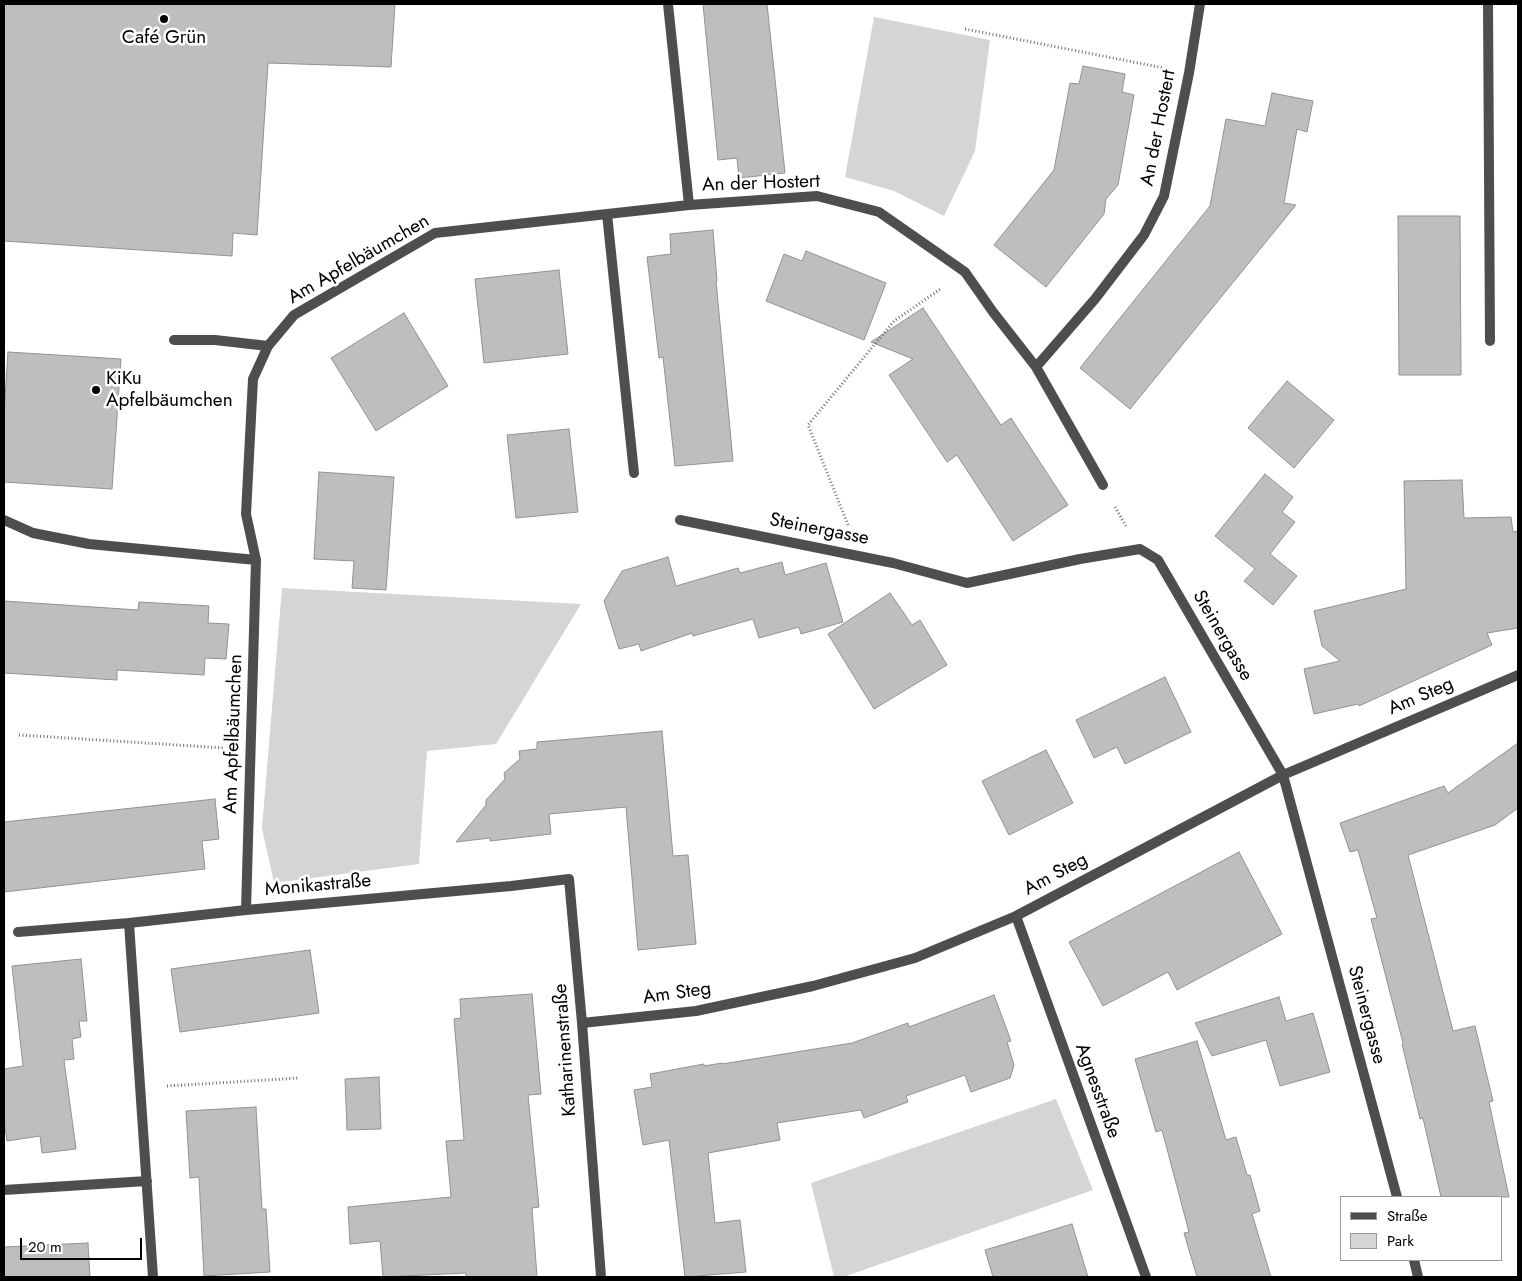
<!DOCTYPE html>
<html>
<head>
<meta charset="utf-8">
<style>
  body { margin:0 }
  #map { position:relative; width:1522px; height:1281px; overflow:hidden; background:#fff; font-family:Jost,sans-serif }
  canvas { display:block }
  .frame { position:absolute; inset:0; border:5px solid #000; pointer-events:none }
  .legend { position:absolute; left:1340px; top:1196px; width:162px; height:65px; box-sizing:border-box; background:#fff; border:1px solid #999; margin:0; padding:6px 9px; list-style:none; font-size:15px; color:#000 }
  .legend li { display:flex; align-items:center; gap:10px; height:25px }
  .legend b { width:25px; border:1px solid #999 }
  .scale { position:absolute; left:20px; top:1238px; width:122px; height:22px; box-sizing:border-box; border:2px solid #000; border-top:0; padding-left:6px; font-size:15px; line-height:18px; white-space:nowrap; color:#000; -webkit-text-stroke:4px #fff; paint-order:stroke }
</style>
</head>
<body>
<div id="map">
<canvas width="1522" height="1281"></canvas>
<div class="frame"></div>
<ul class="legend">
<li><b style="height:6px;background:#4e4e4e"></b>Straße</li>
<li><b style="height:14px;background:#d5d5d5"></b>Park</li>
</ul>
<div class="scale">20 m</div>
</div>
<script>
const c = document.querySelector('canvas').getContext('2d');
c.lineJoin = 'round';
function fill(path, color) {
  c.fillStyle = color;
  c.fill(path, 'evenodd');
}
function toPath(rows) {
  const path = new Path2D();
  for (const r of rows) {
    path.moveTo(r[0], r[1]);
    for (let i = 2; i < r.length; i += 2) path.lineTo(r[i], r[i + 1]);
  }
  return path;
}
function strokePath(path, color, width, dash) {
  c.strokeStyle = color;
  c.lineWidth = width;
  c.lineCap = dash ? 'butt' : 'round';
  c.setLineDash(dash || []);
  c.stroke(path);
}
function write(font, color, halo, rows, align = 'center') {
  c.font = font + ' Jost,sans-serif';
  c.lineWidth = 5;
  c.setLineDash([]);
  c.textBaseline = 'middle';
  c.strokeStyle = halo;
  c.fillStyle = color;
  for (const [text, x, y, turn = 0] of rows) {
    c.save();
    c.translate(x, y);
    c.rotate((+turn || 0) * Math.PI / 180);
    c.textAlign = isNaN(turn) ? turn : align;
    if (halo) c.strokeText(text, 0, 0);
    c.fillText(text, 0, 0);
    c.restore();
  }
}
fill(toPath([
  [874,17,990,40,975,151,944,216,894,191,845,177],
  [282,588,581,604,496,744,427,751,419,864,274,883,262,828],
  [1056,1099,1093,1190,843,1277,834,1277,811,1183]
]), '#d5d5d5');
const building = toPath([
  [4,4,395,4,391,67,268,63,257,235,233,233,232,256,4,241,4,4],
  [703,4,767,4,785,173,739,178,737,158,718,160,703,4],
  [1083,66,1125,74,1122,92,1134,95,1118,185,1106,199,1104,214,1046,287,994,245,1054,170,1070,83,1079,84,1083,66],
  [1272,93,1313,101,1307,132,1297,129,1284,203,1296,205,1130,409,1080,368,1210,206,1226,119,1265,126,1272,93],
  [1398,216,1460,216,1461,375,1399,375,1398,216],
  [713,230,717,281,716,281,733,461,675,466,663,357,659,358,647,257,671,254,670,234,713,230],
  [806,251,886,283,864,340,766,301,784,254,802,261,806,251],
  [559,270,568,354,484,363,475,279,559,270],
  [923,308,1001,425,1011,418,1068,505,1013,541,957,455,947,462,889,375,913,359,871,342,923,308],
  [404,313,448,386,376,431,331,358,404,313],
  [8,352,121,359,112,489,4,482,4,413,8,352],
  [1287,381,1334,420,1294,468,1248,428,1287,381],
  [569,429,578,512,516,518,507,435,569,429],
  [319,472,394,477,386,590,352,588,354,561,314,559,319,472],
  [1265,474,1293,497,1282,512,1295,522,1270,554,1297,576,1273,605,1244,581,1255,569,1215,536,1265,474],
  [1462,480,1464,518,1511,517,1513,532,1518,531,1518,628,1487,633,1492,645,1359,706,1358,704,1314,714,1304,669,1340,661,1322,646,1314,611,1406,589,1404,481,1462,480],
  [668,557,676,586,738,568,740,573,782,562,785,575,826,563,843,622,801,634,799,627,759,638,753,619,693,636,692,633,641,651,639,644,619,649,604,601,622,571,668,557],
  [890,593,912,625,920,620,947,665,874,709,828,634,890,593],
  [4,601,138,610,139,602,209,606,208,623,229,624,226,659,205,658,204,675,117,670,117,680,4,673,4,601],
  [1165,677,1191,732,1125,764,1117,747,1094,758,1076,720,1165,677],
  [662,731,673,856,688,855,696,944,638,950,626,807,549,814,551,834,490,841,490,838,456,842,486,805,486,800,505,779,504,773,520,759,519,751,537,749,537,742,662,731],
  [1518,743,1518,808,1495,825,1408,855,1453,1031,1475,1026,1493,1101,1489,1102,1509,1197,1441,1197,1423,1118,1420,1119,1402,1044,1403,1043,1371,919,1377,918,1358,850,1350,852,1340,823,1444,786,1448,793,1518,743],
  [1046,750,1073,803,1009,835,982,781,1046,750],
  [215,799,219,839,202,841,205,869,4,892,4,822,215,799],
  [1239,852,1282,934,1177,990,1168,972,1103,1006,1069,942,1239,852],
  [310,950,319,1013,180,1032,171,969,310,950],
  [81,959,87,1021,79,1021,81,1037,72,1039,74,1059,64,1060,76,1149,42,1153,40,1136,7,1141,4,1121,4,1069,23,1066,12,966,81,959],
  [532,994,541,1094,528,1095,539,1207,532,1208,537,1277,466,1277,466,1273,383,1277,380,1241,350,1244,348,1207,451,1197,446,1141,464,1140,454,1019,461,1018,460,999,532,994],
  [994,995,1011,1041,1007,1042,1014,1065,1010,1078,971,1092,965,1075,906,1096,908,1102,864,1118,861,1110,777,1123,780,1140,708,1153,715,1223,740,1220,746,1272,685,1277,669,1140,643,1145,634,1090,652,1087,650,1074,704,1064,704,1066,722,1063,722,1064,852,1043,908,1023,909,1027,994,995],
  [1279,997,1286,1021,1313,1013,1330,1072,1280,1086,1266,1040,1212,1056,1195,1023,1279,997],
  [1197,1041,1226,1140,1236,1137,1247,1175,1250,1175,1260,1211,1252,1214,1271,1277,1197,1277,1184,1233,1189,1232,1162,1130,1156,1132,1135,1059,1197,1041],
  [379,1077,381,1129,347,1130,345,1079,379,1077],
  [256,1107,262,1209,266,1209,270,1272,204,1276,199,1177,190,1178,186,1111,256,1107],
  [1072,1224,1088,1277,993,1277,985,1250,1072,1224],
  [88,1243,90,1277,4,1277,4,1247,88,1243]
]);
fill(building, '#bebebe');
strokePath(building, '#929292', 1);
strokePath(toPath([
  [965,29,1164,68],
  [1115,507,1126,526],
  [848,525,808,425,894,321,942,288],
  [19,735,225,748],
  [167,1086,299,1078]
]), '#707070', 3, [1, 2.5]);
strokePath(toPath([
  [1488,4,1490,341],
  [174,340,215,340,268,346]
]), '#4e4e4e', 10);
strokePath(toPath([
  [668,4,689,205],
  [607,214,634,473],
  [1036,367,1095,299,1144,235,1164,196,1189,73,1200,4],
  [4,520,33,533,89,544,256,560],
  [680,520,893,563,967,583,1080,559,1140,549,1158,560,1283,775,1397,1197],
  [246,910,256,560,246,514,253,379,268,346,294,315,435,233,689,205,817,196,879,212,965,272,993,312,1036,367,1103,485],
  [1016,916,1146,1277],
  [18,932,129,923],
  [582,1023,696,1011,813,986,915,958,1016,916,1283,775,1518,675],
  [4,1190,147,1181],
  [1414,1260,1418,1277],
  [153,1277,129,923,246,910,511,886,569,879,582,1023,601,1277]
]), '#4e4e4e', 10);
for (const [x, y, r, color] of [
  [164,19,5,"#000"],
  [96,390,5,"#000"]
]) {
  const dot = new Path2D();
  dot.arc(x, y, r, 0, 2 * Math.PI);
  c.fillStyle = color;
  c.fill(dot);
  strokePath(dot, '#fff', 2);
}
write('19px', '#000', '#fff', [
  ["Café Grün",164,38],
  ["KiKu",106,379,"left"],
  ["Apfelbäumchen",106,401,"left"]
]);
write('19px', '#000', '#fff', [
  ["An der Hostert",1159,128,-79],
  ["An der Hostert",761,184,-2],
  ["Am Apfelbäumchen",359,260,-30],
  ["Steinergasse",819,530,11],
  ["Steinergasse",1222,636,60],
  ["Am Steg",1421,697,-23],
  ["Am Apfelbäumchen",234,734,-88],
  ["Am Steg",1056,875,-28],
  ["Monikastraße",318,886,-5],
  ["Am Steg",677,994,-8],
  ["Steinergasse",1366,1015,75],
  ["Katharinenstraße",566,1050,-94],
  ["Agnesstraße",1097,1091,70]
]);
</script>
</body>
</html>
